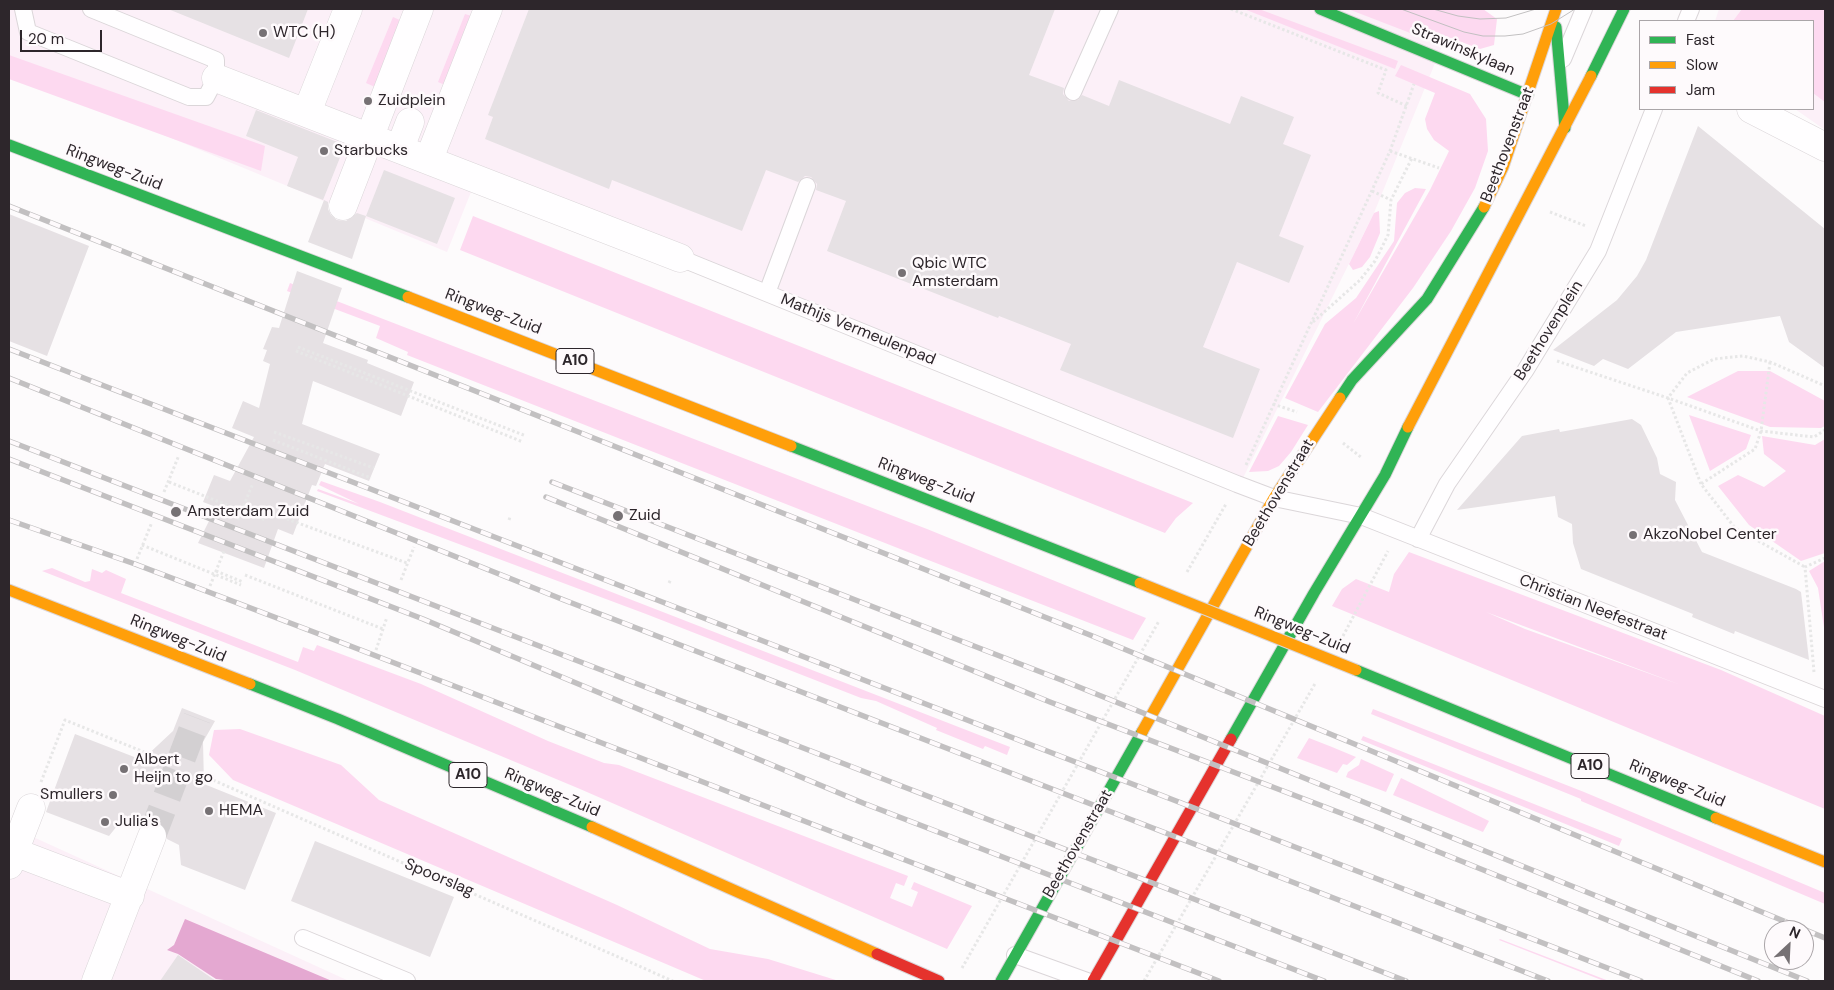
<!DOCTYPE html>
<html>
<head>
<meta charset="utf-8">
<style>
  body { margin:0 }
  #map { position:relative; width:1834px; height:990px; overflow:hidden; background:#fdfbfc; font-family:"DM Sans",sans-serif }
  canvas { display:block }
  .frame { position:absolute; inset:0; border:10px solid #2d262b; pointer-events:none }
  .legend { position:absolute; left:1639px; top:20px; width:175px; height:90px; box-sizing:border-box; background:#fefafc; border:1px solid #aaa5a8; margin:0; padding:6px 9px; list-style:none; font-size:15px; color:#2d262b }
  .legend li { display:flex; align-items:center; gap:10px; height:25px }
  .legend b { width:25px; border:1px solid #aaa5a8 }
  .north { position:absolute; left:1764px; top:920px; width:50px; height:50px; box-sizing:border-box; background:#fefafc; border:1px solid #aaa5a8; border-radius:50%; rotate:25deg; font-size:14px; font-weight:700; line-height:20px; text-align:center; color:#2d262b }
  .north::after { content:''; display:block; margin:auto; width:18px; height:22px; background:#767174; clip-path:polygon(50% 0,100% 100%,50% 72%,0 100%) }
  .scale { position:absolute; left:20px; top:30px; width:82px; height:22px; box-sizing:border-box; border:2px solid #2d262b; border-top:0; padding-left:6px; font-size:15px; line-height:18px; white-space:nowrap; color:#2d262b; -webkit-text-stroke:4px #fefafc; paint-order:stroke }
</style>
</head>
<body>
<div id="map">
<canvas width="1834" height="990"></canvas>
<div class="frame"></div>
<ul class="legend">
<li><b style="height:6px;background:#30b455"></b>Fast</li>
<li><b style="height:6px;background:#ff9f0a"></b>Slow</li>
<li><b style="height:6px;background:#e5322d"></b>Jam</li>
</ul>
<div class="north">N</div>
<div class="scale">20 m</div>
</div>
<script>
const c = document.querySelector('canvas').getContext('2d');
c.lineJoin = 'round';
function fill(path, color) {
  c.fillStyle = color;
  c.fill(path, 'evenodd');
}
function toPath(rows) {
  const path = new Path2D();
  for (const r of rows) {
    path.moveTo(r[0], r[1]);
    for (let i = 2; i < r.length; i += 2) path.lineTo(r[i], r[i + 1]);
  }
  return path;
}
function strokePath(path, color, width, dash) {
  c.strokeStyle = color;
  c.lineWidth = width;
  c.lineCap = dash ? 'butt' : 'round';
  c.setLineDash(dash || []);
  c.stroke(path);
}
function write(font, color, halo, rows, align = 'center') {
  c.font = font + ' "DM Sans",sans-serif';
  c.lineWidth = 5;
  c.setLineDash([]);
  c.textBaseline = 'middle';
  c.strokeStyle = halo;
  c.fillStyle = color;
  for (const [text, x, y, turn = 0] of rows) {
    c.save();
    c.translate(x, y);
    c.rotate((+turn || 0) * Math.PI / 180);
    c.textAlign = isNaN(turn) ? turn : align;
    if (halo) c.strokeText(text, 0, 0);
    c.fillText(text, 0, 0);
    c.restore();
  }
}
fill(toPath([
  [9,9,1457,9,1374,213,1241,482,479,172,447,252,9,71],
  [1719,9,1825,9,1825,130,1795,109,1813,109,1813,21,1715,21],
  [9,826,198,912,349,981,9,981]
]), '#fcf0f8');
fill(toPath([
  [1244,9,1259,9,1398,61,1395,69],
  [1348,9,1483,9,1497,19,1494,45,1480,49,1451,38,1418,36],
  [1742,9,1825,9,1825,102,1813,93,1813,21,1733,21],
  [465,14,475,17,447,86,438,82],
  [393,17,402,21,375,87,366,83],
  [9,55,265,146,261,171,9,79],
  [1401,65,1470,94,1486,119,1488,151,1475,188,1451,231,1413,288,1318,412,1285,398,1325,324,1356,298,1394,241,1397,203,1405,193,1415,188,1426,189,1353,324,1430,190,1449,151,1434,140,1427,129,1425,119,1435,93,1395,76],
  [1379,211,1380,233,1370,257,1362,267,1353,270,1349,264,1374,213],
  [473,216,1193,503,1176,518,1165,533,460,250],
  [290,283,927,529,1146,618,1133,640,918,556,407,355,408,352,376,338,380,326,287,291],
  [1738,371,1770,371,1825,401,1825,426,1821,428,1770,427,1687,397],
  [1689,415,1751,435,1746,449,1710,471],
  [1278,416,1308,425,1291,452,1279,466,1268,471,1249,472],
  [1762,436,1815,445,1825,439,1825,553,1801,561,1749,525,1718,486,1738,475,1764,487,1786,471,1764,454],
  [321,481,380,502,1010,747,1007,755,985,746,983,749,936,730,937,728,876,701,861,698,646,614,317,491,318,489,359,504,319,485],
  [1409,552,1721,670,1825,716,1825,809,1332,606,1342,589,1356,579,1389,592,1394,574],
  [1486,612,1681,685,1525,629],
  [1825,561,1825,634,1818,588,1809,571],
  [52,568,85,582,90,581,92,569,102,573,106,570,126,579,121,593,298,662,303,647,314,651,317,645,421,684,548,741,604,763,619,765,908,876,904,886,896,883,890,898,912,907,918,892,911,889,914,882,972,906,947,949,580,789,295,670,42,571],
  [1373,709,1584,792,1825,893,1825,904,1581,801,1581,799,1371,714],
  [240,729,341,765,379,800,617,905,710,949,768,959,839,981,706,981,233,780,209,755,214,730],
  [1363,736,1622,839,1619,846,1361,740],
  [1309,738,1332,747,1356,757,1347,765,1343,764,1337,773,1297,758],
  [1361,759,1394,774,1386,792,1346,777,1348,772,1359,765],
  [1401,778,1489,821,1483,832,1393,795],
  [1500,939,1609,981,1610,981,1604,981,1499,940]
]), '#fdd9f0');
fill(toPath([
  [185,919,332,981,232,981,216,979,178,954,167,950,174,945]
]), '#e4a8d1');
fill(toPath([
  [168,9,308,9,289,58],
  [529,9,1055,9,1029,75,1064,88,1063,94,1069,101,1078,100,1082,95,1109,106,1119,80,1230,124,1241,96,1294,117,1283,144,1311,155,1279,236,1304,246,1289,283,1237,262,1203,347,1260,369,1233,438,1060,370,1071,344,999,316,998,318,827,251,846,201,816,190,817,184,811,177,805,176,798,182,766,170,742,231,612,180,609,189,485,139,493,117,488,115],
  [256,110,345,145,323,200,287,186,298,157,246,136],
  [1698,126,1825,229,1825,368,1789,342,1780,316,1676,332,1628,369,1603,359,1594,366,1553,350,1617,300,1637,276,1646,260],
  [384,170,455,198,437,244,366,216],
  [324,200,328,202,328,209,331,215,337,220,346,221,357,213,366,216,352,259,308,242],
  [9,214,89,246,47,356,9,341],
  [297,271,342,288,323,343,368,360,367,363,414,382,401,416,313,381,302,424,380,454,369,481,325,464,316,486,312,485,293,535,278,529,264,568,198,543,216,507,203,502,214,475,230,481,254,437,232,428,243,401,259,408,270,364,263,361,267,350,263,349,272,327,279,328],
  [1632,419,1641,425,1657,458,1660,474,1676,482,1675,500,1702,552,1796,589,1801,592,1809,660,1735,631,1734,634,1692,617,1693,614,1581,569,1573,543,1572,524,1558,517,1555,496,1457,510,1522,436,1559,429,1560,432],
  [182,708,215,721,203,742,204,784,276,813,245,890,181,865,179,845,167,839,164,827,158,822,149,821,139,828,121,821,109,836,46,812,75,734,142,760,173,731],
  [315,841,454,897,430,957,291,901],
  [178,955,216,981,160,981]
]), '#e6e1e4');
strokePath(toPath([
  [152,836,197,718]
]), '#d3d0d2', 28, [28, 14]);
const lane = toPath([
  [23,9,28,32,189,97,206,97,216,78,216,60,91,9],
  [1686,21,1691,9],
  [1563,59,1584,9],
  [1073,92,1110,9],
  [680,258,1237,484,1274,498,1361,516,1825,699],
  [767,293,807,186],
  [1418,539,1447,484,1525,371,1598,251,1654,109],
  [303,938,407,981],
  [1015,955,1087,981]
]);
const street = toPath([
  [216,78,680,258],
  [1751,109,1825,147],
  [307,112,348,9],
  [400,148,410,122],
  [429,159,488,9],
  [343,206,419,9],
  [9,850,130,896],
  [9,865,31,808],
  [96,981,152,836]
]);
const fast = toPath([
  [1320,9,1528,95],
  [1556,27,1565,128],
  [1591,76,1624,9],
  [9,145,408,297],
  [1340,398,1352,380,1427,299,1484,207],
  [791,446,1140,583],
  [1356,670,1716,818],
  [250,684,338,719,592,827],
  [1231,739,1314,593,1385,475,1408,427],
  [1001,981,1142,732]
]);
const slow = toPath([
  [1484,207,1503,167,1556,9],
  [408,297,791,446],
  [1408,427,1591,76],
  [9,590,250,684],
  [1142,732,1274,498,1340,398],
  [1716,818,1825,862],
  [592,827,877,954]
]);
const jam = toPath([
  [877,954,939,981],
  [1093,981,1231,739]
]);
strokePath(lane, '#dbd6d9', 18);
strokePath(street, '#dbd6d9', 29);
strokePath(fast, '#dbd6d9', 13);
strokePath(slow, '#dbd6d9', 13);
strokePath(jam, '#dbd6d9', 13);
strokePath(toPath([
  [1231,9,1386,70,1378,93,1407,106],
  [1390,151,1439,168],
  [1372,191,1391,200],
  [1550,212,1586,226],
  [1313,322,1360,280,1375,261,1388,235,1391,200,1412,158],
  [298,347,526,436],
  [296,351,523,442],
  [1557,361,1668,398,1761,431,1814,437,1825,430],
  [1770,362,1761,431,1755,449,1701,484,1735,528,1805,567],
  [1273,404,1297,412],
  [274,432,374,468],
  [273,440,371,478],
  [1343,443,1362,458],
  [1246,465,1390,151,1414,84],
  [169,482,265,520],
  [1701,484,1668,398,1687,373,1714,359,1743,356,1770,362,1825,386],
  [164,492,179,455],
  [243,507,266,516],
  [268,512,407,563],
  [238,520,253,483],
  [509,520,510,517],
  [142,545,241,585],
  [137,559,152,522],
  [216,571,243,582],
  [1187,572,1226,504],
  [245,575,383,629],
  [401,580,414,547],
  [669,583,671,579],
  [210,586,224,551],
  [1343,636,1388,551],
  [376,650,387,617],
  [1814,672,1805,567,1825,558],
  [204,776,673,981],
  [41,782,65,720,149,754],
  [962,968,1159,621],
  [1144,981,1316,682]
]), '#e7e7e7', 3, [2.5, 2.5]);
strokePath(lane, '#fffeff', 16);
strokePath(street, '#fffeff', 28);
strokePath(fast, '#30b455', 11);
strokePath(slow, '#ff9f0a', 11);
strokePath(jam, '#e5322d', 11);
strokePath(toPath([
  [1401,9,1464,32,1483,36,1505,36,1523,34,1551,24,1575,9],
  [1433,9,1458,16,1480,19,1506,18,1536,9]
]), '#c2c0c1', 1);
const rail = toPath([
  [9,206,1090,635,1825,938],
  [9,349,1641,981],
  [9,378,564,600,1548,981],
  [9,441,1406,981],
  [9,459,423,619,863,803,1324,981],
  [552,482,1064,681,1807,981],
  [546,497,1050,702,1367,823,1758,981],
  [9,520,135,564,340,642,1219,981]
]);
strokePath(rail, '#c2c0c1', 5.5);
strokePath(rail, '#fefafc', 4, [11]);
const slowBridge = toPath([
  [1140,583,1356,670]
]);
strokePath(slowBridge, '#dbd6d9', 13, []);
strokePath(slowBridge, '#ff9f0a', 11);
for (const [x, y, r, color] of [
  [263,33,5,"#767174"],
  [368,101,5,"#767174"],
  [324,151,5,"#767174"],
  [902,273,5,"#767174"],
  [176,512,6,"#767174"],
  [618,516,6,"#767174"],
  [1633,535,5,"#767174"],
  [124,769,5,"#767174"],
  [113,795,5,"#767174"],
  [209,811,5,"#767174"],
  [105,822,5,"#767174"]
]) {
  const dot = new Path2D();
  dot.arc(x, y, r, 0, 2 * Math.PI);
  c.fillStyle = color;
  c.fill(dot);
  strokePath(dot, '#fefafc', 2);
}
for (const [x, y, w] of [
  [575,361,38],
  [1590,766,38],
  [468,775,38]
]) {
  const box = new Path2D();
  box.roundRect(x - w / 2, y - 12.5, w, 25, 4);
  c.fillStyle = '#fefafc';
  c.fill(box);
  strokePath(box, '#2d262b', 1);
}
write('bold 15px', '#2d262b', null, [
  ["A10",575,361],
  ["A10",1590,766],
  ["A10",468,775]
]);
write('16px', '#2d262b', '#fefafc', [
  ["WTC (H)",273,33],
  ["Zuidplein",378,101],
  ["Starbucks",334,151],
  ["Qbic WTC",912,264],
  ["Amsterdam",912,282],
  ["Amsterdam Zuid",187,512],
  ["Zuid",629,516],
  ["AkzoNobel Center",1643,535],
  ["Albert",134,760],
  ["Heijn to go",134,778],
  ["Smullers",103,795,"right"],
  ["HEMA",219,811],
  ["Julia's",115,822]
], 'left');
write('16px', '#2d262b', '#fefafc', [
  ["Strawinskylaan",1463,50,23],
  ["Beethovenstraat",1508,145,-69],
  ["Ringweg-Zuid",114,168,21],
  ["Ringweg-Zuid",493,312,21],
  ["Mathijs Vermeulenpad",858,330,22],
  ["Beethovenplein",1549,331,-58],
  ["Ringweg-Zuid",926,481,21],
  ["Beethovenstraat",1279,493,-59],
  ["Christian Neefestraat",1593,608,21],
  ["Ringweg-Zuid",1302,631,22],
  ["Ringweg-Zuid",178,639,22],
  ["Ringweg-Zuid",1677,784,22],
  ["Ringweg-Zuid",552,793,23],
  ["Beethovenstraat",1078,844,-60],
  ["Spoorslag",439,878,23]
]);
</script>
</body>
</html>
